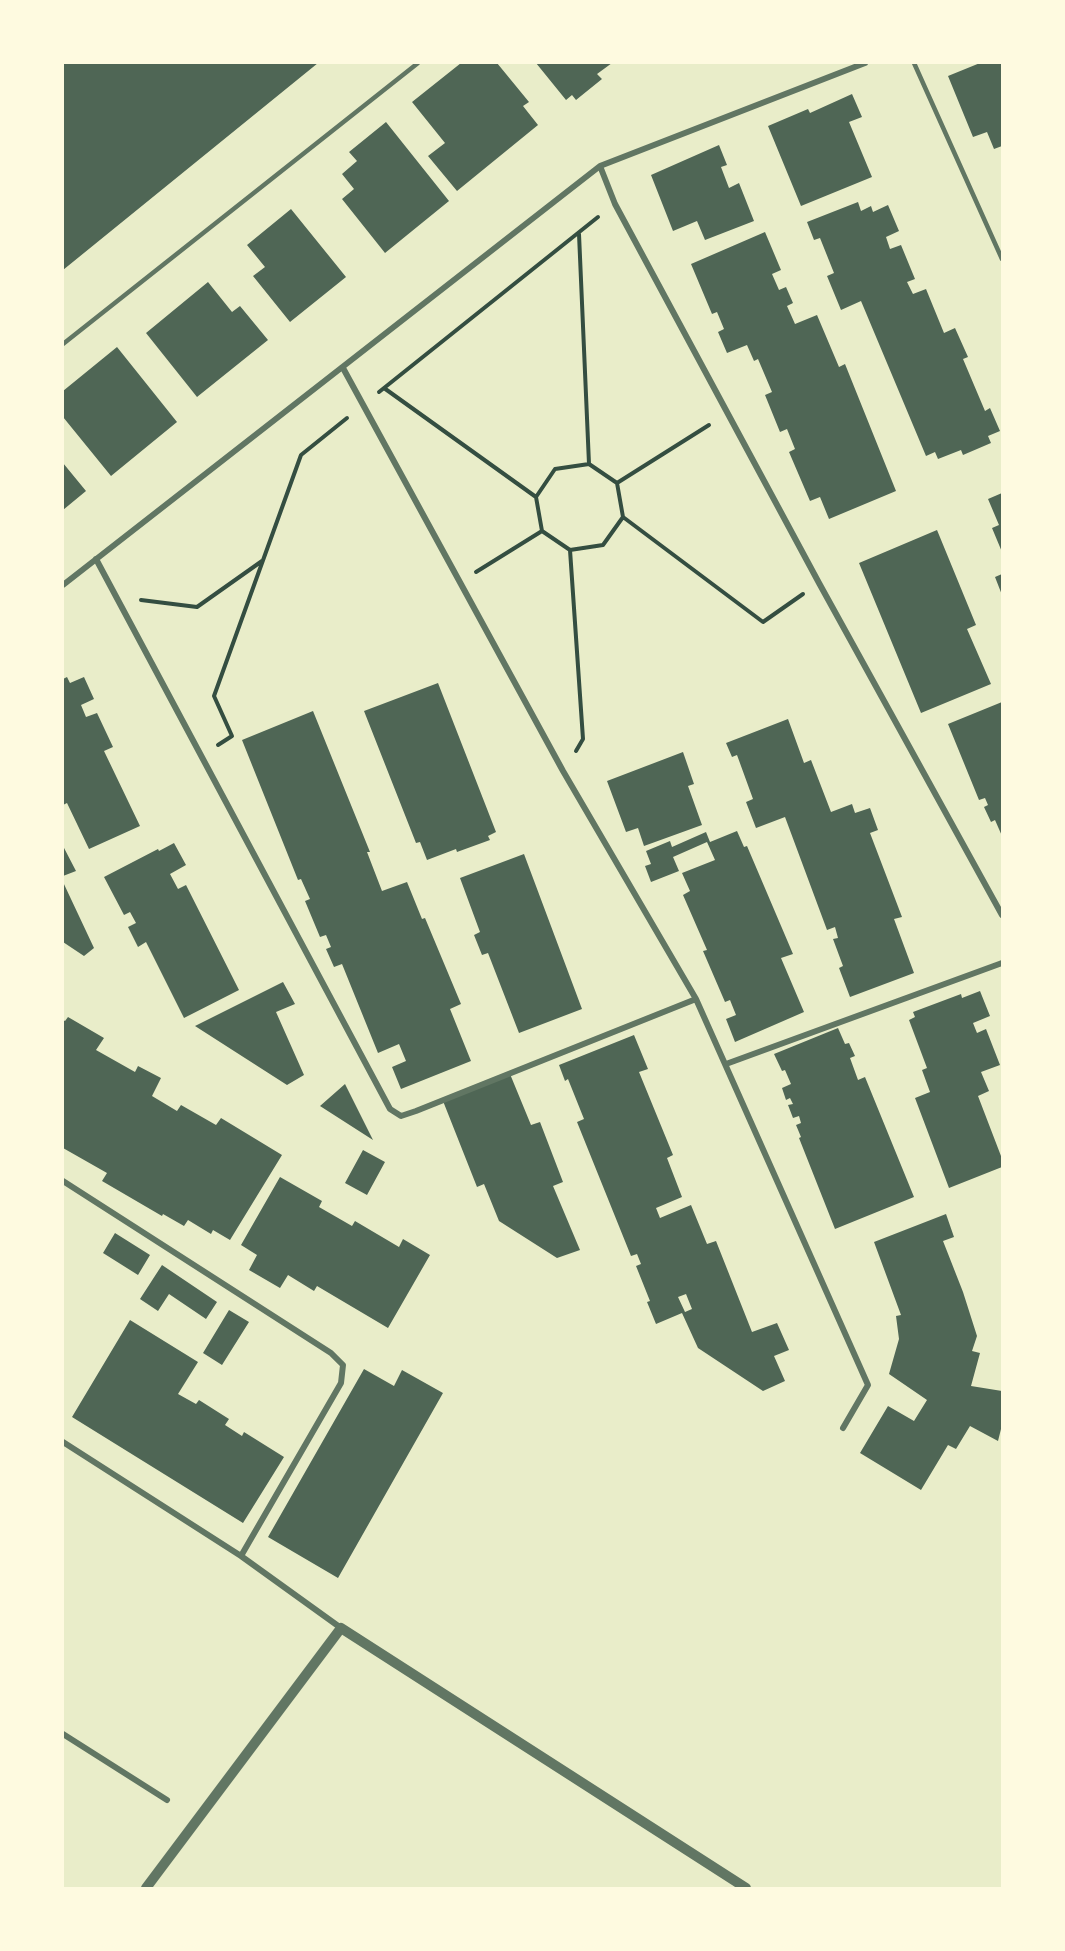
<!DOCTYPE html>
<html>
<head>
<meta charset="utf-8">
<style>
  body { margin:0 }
  #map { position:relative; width:1065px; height:1951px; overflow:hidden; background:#e9edc9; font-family:Overpass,sans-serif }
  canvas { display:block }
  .frame { position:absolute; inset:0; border:64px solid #fefae0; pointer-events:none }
</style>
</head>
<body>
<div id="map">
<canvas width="1065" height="1951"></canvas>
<div class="frame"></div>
</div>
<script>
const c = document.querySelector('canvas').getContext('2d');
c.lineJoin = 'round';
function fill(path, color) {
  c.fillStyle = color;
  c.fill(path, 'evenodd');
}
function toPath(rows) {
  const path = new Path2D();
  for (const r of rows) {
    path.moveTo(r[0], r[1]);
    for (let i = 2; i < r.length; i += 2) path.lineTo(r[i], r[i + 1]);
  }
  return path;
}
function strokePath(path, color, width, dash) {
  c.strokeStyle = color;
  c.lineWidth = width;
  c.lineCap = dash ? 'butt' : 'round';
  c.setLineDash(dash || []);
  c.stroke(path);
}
fill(toPath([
  [63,63,318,63,63,270],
  [461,63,497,63,529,102,523,106,538,125,457,191,428,156,445,143,412,102],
  [536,63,612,63,597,74,602,79,576,100,572,95,566,100],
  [980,63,1002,63,1002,146,994,149,987,132,973,137,948,76],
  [852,94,862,117,849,122,872,177,801,206,768,126,808,109,810,113],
  [386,122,449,201,385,253,342,199,354,189,342,174,357,161,349,152],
  [719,145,727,165,721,167,729,188,739,183,754,221,705,240,697,221,673,231,651,175],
  [858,202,861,211,871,206,873,212,888,205,899,231,886,237,890,249,901,245,915,279,907,282,913,294,926,289,944,333,955,328,968,357,963,359,985,411,990,408,1000,431,988,436,991,443,963,455,961,450,938,459,935,452,926,456,861,301,841,310,827,276,834,273,820,238,814,240,807,222],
  [291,209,346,277,290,322,253,276,265,267,247,245],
  [765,232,781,270,772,274,779,290,786,287,793,303,787,306,795,324,817,315,839,367,845,364,896,491,829,519,820,497,810,501,789,452,795,449,787,429,780,432,765,395,772,392,758,359,754,361,747,345,727,353,718,332,724,329,717,312,712,314,691,264],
  [208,282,232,312,240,306,268,340,197,397,146,333],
  [117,347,177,422,111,476,63,417,63,391],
  [63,463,86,491,63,510],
  [1002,493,1002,552,992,528,999,525,988,499],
  [937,530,976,625,967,629,991,684,921,713,859,563],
  [1002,574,1002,595,995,577],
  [67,677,70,683,84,677,94,699,81,705,86,717,97,713,113,747,104,751,140,826,89,849,67,803,63,805,63,679],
  [438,683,496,832,488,836,490,840,457,852,456,849,427,860,420,842,416,843,364,711],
  [1002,702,1002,836,995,820,991,822,984,807,988,805,985,798,979,800,948,724],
  [313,711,370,852,367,852,382,891,407,882,422,919,425,918,461,1004,450,1009,471,1061,401,1089,392,1067,406,1061,399,1044,378,1053,342,964,334,967,326,949,331,947,326,935,320,937,305,901,310,899,301,879,298,880,242,740],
  [788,719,804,763,811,760,831,812,852,804,855,813,870,808,878,830,870,833,902,917,894,919,914,973,850,997,839,968,843,966,833,939,838,938,835,927,827,930,785,817,756,828,746,802,753,799,737,755,732,757,726,743],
  [683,752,694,784,688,786,702,825,644,846,638,828,626,832,607,781],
  [737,831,744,847,747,846,793,954,781,958,804,1012,735,1042,726,1019,736,1015,730,1000,725,1002,703,951,707,950,683,895,690,891,682,873,715,860,707,842,673,857,679,871,651,882,645,866,651,864,646,851,670,841,672,847,706,832,710,842],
  [174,843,186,865,170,874,178,889,186,885,239,990,184,1018,146,942,138,947,128,927,136,923,130,912,124,915,104,877,158,849,159,851],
  [63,846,76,871,63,876],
  [524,854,582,1009,519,1033,488,953,482,955,474,935,480,932,460,878],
  [63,882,94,948,84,956,63,942],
  [283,982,295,1004,276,1012,304,1075,287,1085,195,1026],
  [980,991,990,1016,973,1023,977,1033,986,1029,1000,1065,981,1072,989,1091,978,1096,1001,1156,1002,1155,1002,1167,949,1188,915,1098,930,1092,922,1070,927,1068,909,1020,915,1017,913,1012,961,994,962,998],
  [68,1017,104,1038,96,1050,135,1072,138,1066,161,1078,152,1096,177,1111,181,1105,216,1125,221,1118,282,1155,230,1240,213,1230,211,1234,188,1220,184,1226,163,1214,162,1216,102,1181,107,1173,63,1148,63,1020,65,1021],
  [838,1028,845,1044,849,1043,855,1056,850,1058,858,1080,865,1077,914,1197,835,1229,799,1138,801,1137,796,1125,801,1123,799,1116,793,1118,788,1105,793,1104,790,1098,786,1100,782,1088,791,1084,785,1070,782,1071,774,1054],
  [634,1035,648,1069,639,1072,673,1155,667,1158,682,1197,656,1208,660,1218,691,1205,707,1244,716,1241,752,1332,777,1323,789,1350,774,1356,785,1381,763,1391,698,1348,682,1313,656,1324,647,1302,650,1301,636,1266,641,1264,637,1254,631,1256,577,1122,584,1119,568,1079,565,1081,559,1065],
  [686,1294,692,1309,685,1312,678,1297],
  [510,1074,531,1125,540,1122,563,1182,553,1186,580,1250,557,1258,499,1221,484,1184,477,1187,443,1101],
  [345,1084,373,1140,320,1106],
  [363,1150,385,1162,367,1195,345,1183],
  [280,1177,322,1201,319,1207,352,1226,355,1221,399,1247,403,1239,430,1255,388,1328,317,1286,314,1291,288,1275,280,1288,249,1270,257,1255,241,1245],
  [946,1214,954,1237,943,1241,963,1292,977,1336,972,1351,980,1353,971,1386,1002,1391,1002,1425,998,1441,970,1426,956,1449,948,1445,921,1490,860,1453,888,1406,914,1421,927,1400,889,1374,899,1339,896,1316,901,1315,874,1242],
  [115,1233,150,1255,138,1275,103,1253],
  [162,1265,217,1302,206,1319,169,1294,158,1311,140,1299],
  [229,1310,249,1322,222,1365,203,1353],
  [130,1320,198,1362,178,1394,196,1404,199,1400,229,1419,225,1425,242,1436,244,1432,284,1457,243,1523,72,1417],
  [364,1369,394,1386,402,1370,443,1393,338,1578,268,1537]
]), '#4f6655');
strokePath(toPath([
  [579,234,589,464],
  [384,388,536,497,542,531,570,550,603,545,623,517,617,483,589,464,555,469,536,497],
  [379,392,598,217],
  [617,483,709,425],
  [623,517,763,622,803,594],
  [570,550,583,739,576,751],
  [476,572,542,531],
  [141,600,197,607,262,561],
  [218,745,232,736,214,696,301,455,347,418]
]), '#344e41', 4);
strokePath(toPath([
  [914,63,1002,259],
  [63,344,418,63]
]), '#617663', 4.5);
strokePath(toPath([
  [600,166,615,204,819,583,1002,915],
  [343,368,563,771,696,999,868,1385,843,1428],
  [96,559,390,1109,401,1116,416,1111,696,999],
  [63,585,600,166,865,63],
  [726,1064,1002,963],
  [63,1181,331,1353,343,1365,341,1383,241,1556],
  [63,1442,241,1556,341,1628],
  [63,1734,167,1800]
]), '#617663', 6);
strokePath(toPath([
  [146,1888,341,1628,746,1888]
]), '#617663', 10);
</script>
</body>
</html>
